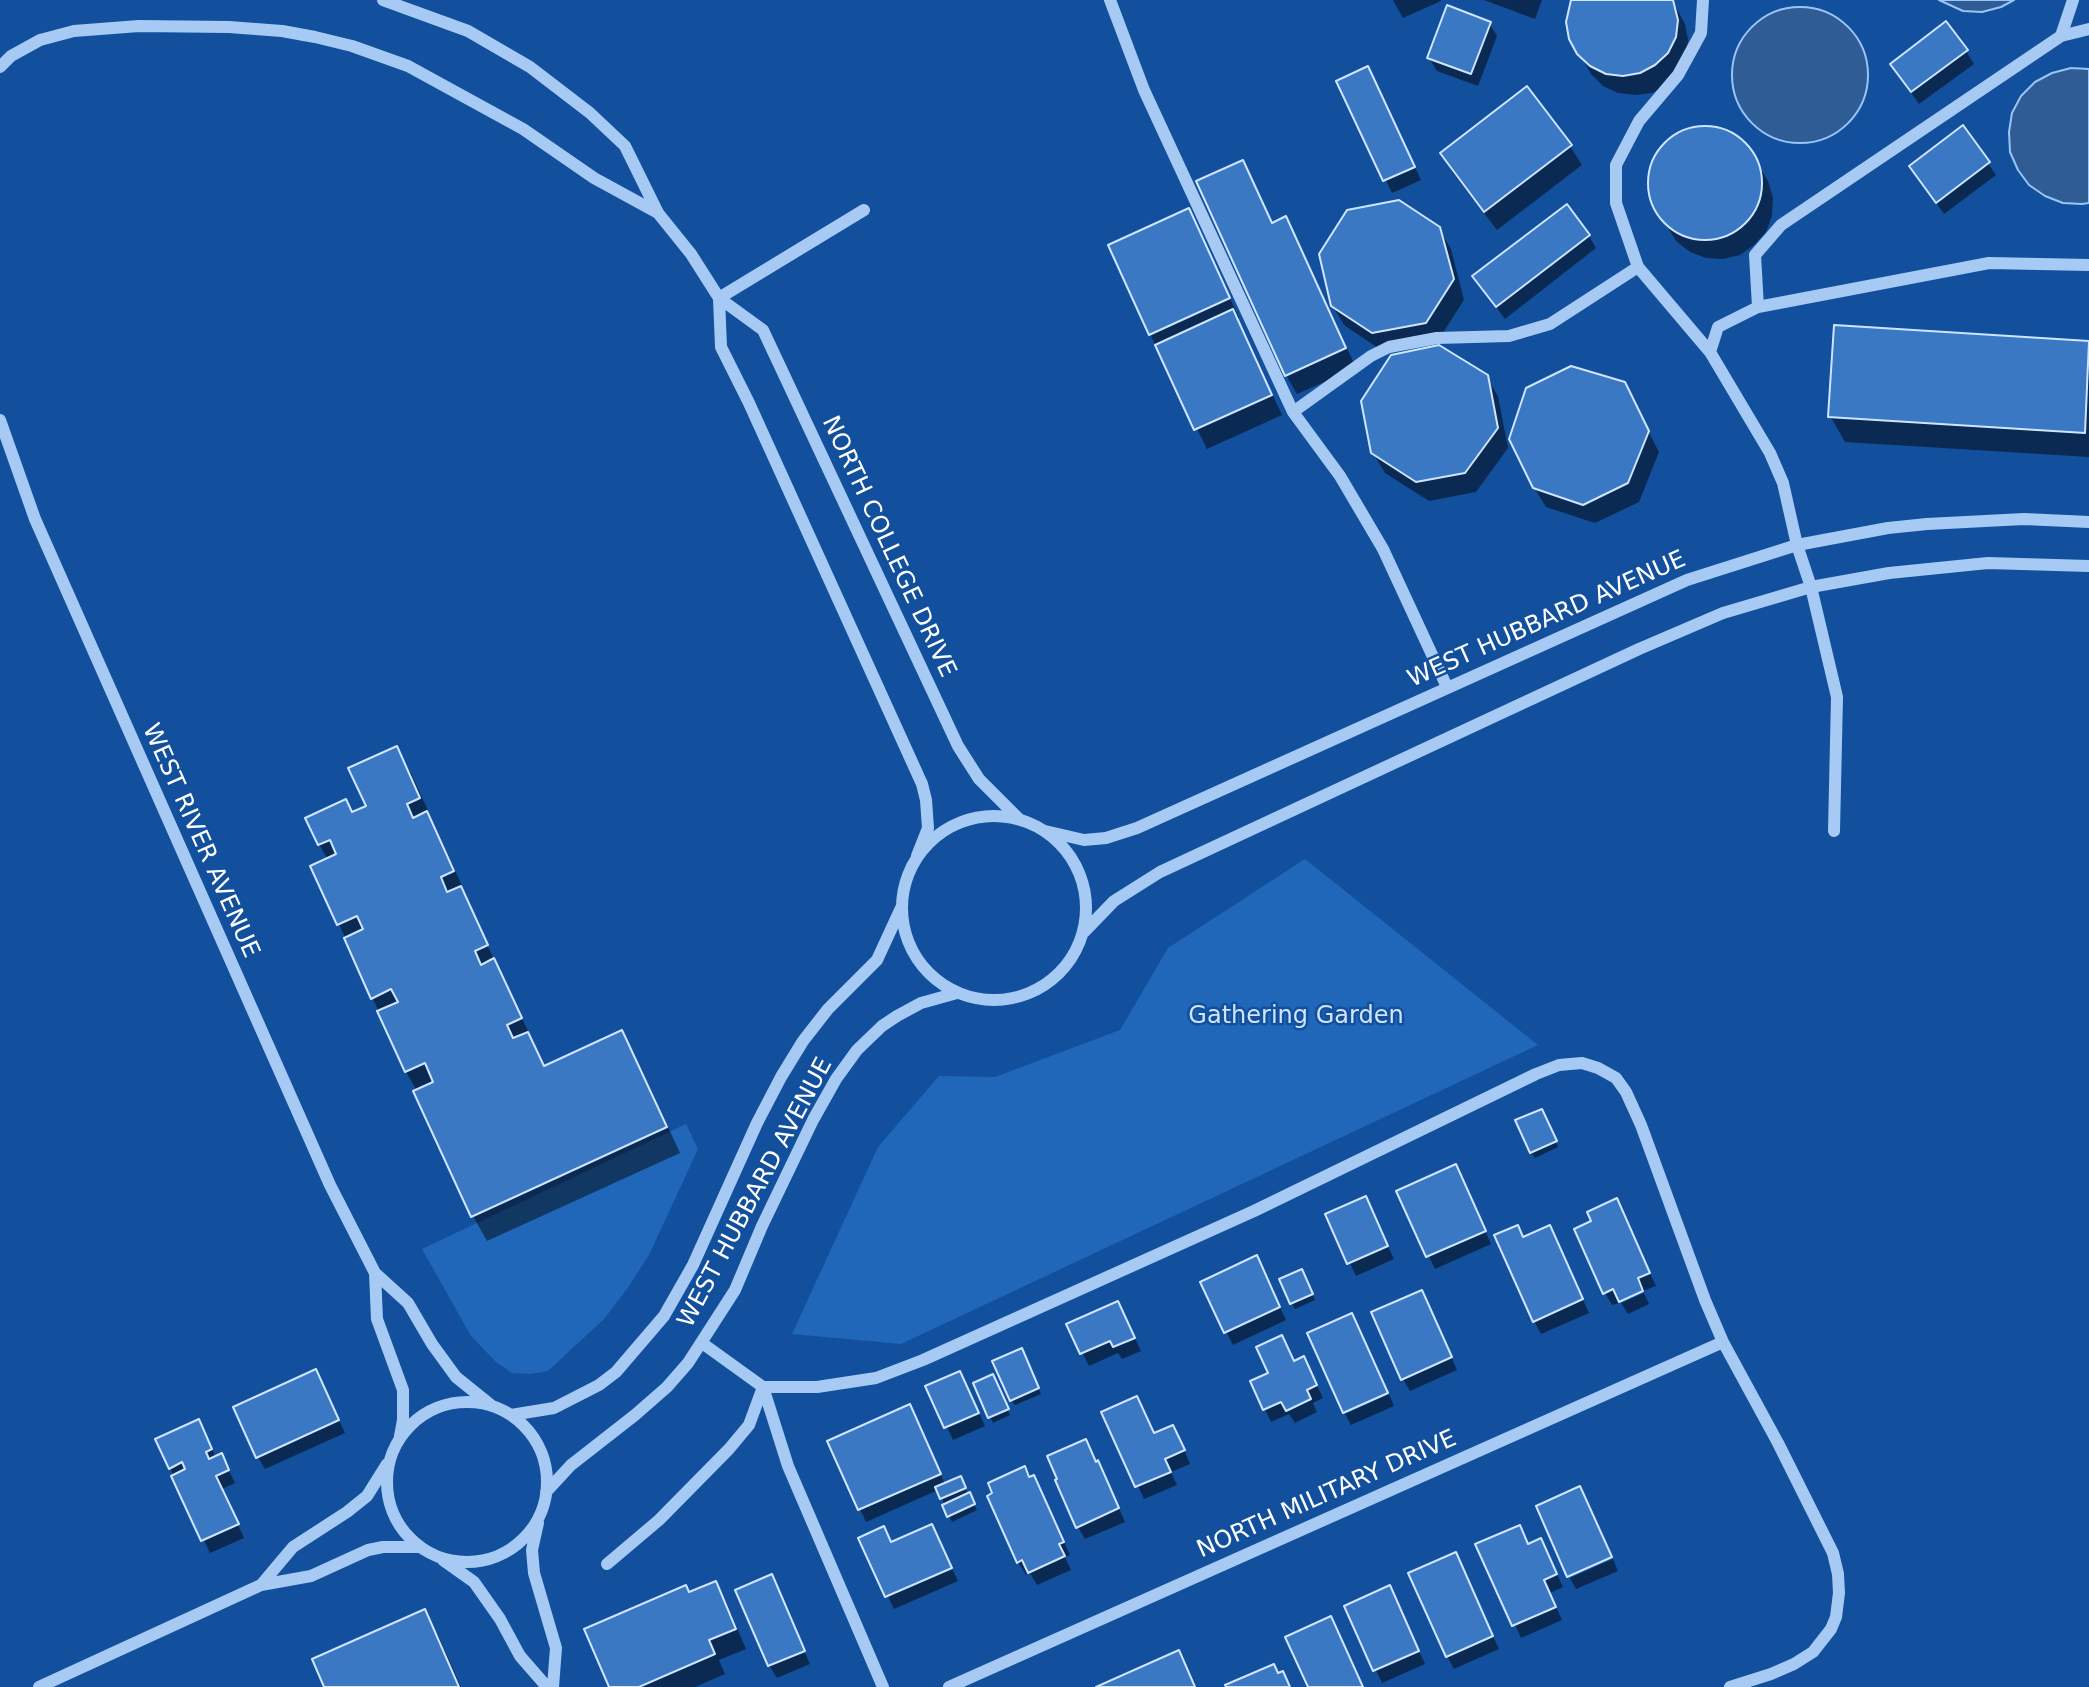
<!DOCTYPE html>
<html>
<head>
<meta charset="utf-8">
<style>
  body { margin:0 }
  canvas { display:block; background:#124f9c }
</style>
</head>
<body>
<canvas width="2089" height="1687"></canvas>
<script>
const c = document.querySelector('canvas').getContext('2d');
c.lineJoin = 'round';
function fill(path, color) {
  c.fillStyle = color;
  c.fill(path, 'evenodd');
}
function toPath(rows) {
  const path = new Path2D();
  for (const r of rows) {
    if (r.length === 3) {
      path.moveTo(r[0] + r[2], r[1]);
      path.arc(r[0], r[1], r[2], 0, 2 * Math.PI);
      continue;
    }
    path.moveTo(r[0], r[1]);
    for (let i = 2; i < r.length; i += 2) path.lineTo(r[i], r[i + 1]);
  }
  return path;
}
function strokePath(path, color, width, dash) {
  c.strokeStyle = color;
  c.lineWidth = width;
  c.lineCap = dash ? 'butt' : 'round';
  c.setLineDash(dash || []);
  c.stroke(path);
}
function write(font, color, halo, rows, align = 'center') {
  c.font = font + ' "DejaVu Sans",sans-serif';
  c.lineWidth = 5;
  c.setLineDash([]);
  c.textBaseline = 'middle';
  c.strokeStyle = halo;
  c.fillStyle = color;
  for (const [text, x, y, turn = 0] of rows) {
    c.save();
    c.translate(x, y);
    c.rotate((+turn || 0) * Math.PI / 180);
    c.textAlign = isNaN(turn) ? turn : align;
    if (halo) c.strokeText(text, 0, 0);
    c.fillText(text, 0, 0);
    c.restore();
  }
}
fill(toPath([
  [1305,859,1538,1045,901,1344,792,1334,878,1147,939,1076,995,1077,1120,1030,1168,948],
  [686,1124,698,1149,649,1255,627,1289,604,1319,548,1371,530,1374,512,1373,496,1362,471,1336,422,1249]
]), '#2067b9');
const water = toPath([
  [1939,0,2014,0,2001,7,1982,12,1963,11,1939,0],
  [1800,75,68],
  [2071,68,2089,69,2089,203,2082,204,2063,203,2045,196,2029,185,2018,170,2010,152,2009,132,2012,113,2021,96,2035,82,2052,73,2071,68]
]);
fill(water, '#305c95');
strokePath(water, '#98c5f7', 2);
fill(toPath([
  [1393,0,1441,0,1441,1,1403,18],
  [1484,0,1542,0,1535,19],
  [1572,0,1672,0,1685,24,1688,40,1686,57,1666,85,1652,93,1635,95,1618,93,1603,86,1591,74,1571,38],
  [1489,23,1497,36,1478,86,1437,71,1429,58],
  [1966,51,1974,64,1919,104,1892,64],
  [1375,81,1421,180,1392,193,1338,82],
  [1963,127,1996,175,1944,214,1911,166],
  [1700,128,1717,129,1734,135,1747,146,1768,181,1773,198,1772,216,1766,232,1754,245,1740,255,1723,259,1706,258,1690,252,1676,241,1655,206,1651,189,1651,171,1658,155,1669,142,1683,132],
  [1570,146,1582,165,1497,230,1453,173,1442,154],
  [1242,163,1273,225,1286,218,1297,238,1356,368,1297,394,1286,375],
  [1439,229,1451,249,1464,300,1437,342,1384,352,1344,325,1332,305],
  [1199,230,1239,318,1237,319,1282,415,1207,449,1150,334],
  [1589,236,1596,248,1505,319,1474,277],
  [1836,327,2089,343,2089,457,1845,442,1830,416],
  [1486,376,1498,396,1508,448,1476,492,1429,501,1385,473,1373,453],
  [1624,384,1659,452,1639,502,1595,523,1546,507,1534,487],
  [396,748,411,773,467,897,465,898,545,1067,621,1032,636,1058,680,1153,487,1241,473,1216,417,1091,406,1072,339,924,328,860,319,844,353,814,368,807],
  [1545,1116,1558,1147,1535,1158,1531,1152],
  [1462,1179,1491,1244,1435,1269,1398,1192],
  [1365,1198,1394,1259,1356,1276,1327,1215],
  [1616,1201,1656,1286,1619,1300,1619,1303,1612,1305,1605,1293,1593,1222],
  [1550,1227,1589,1313,1541,1334,1534,1321,1524,1239],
  [1263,1270,1286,1320,1233,1345,1202,1283],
  [1305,1277,1315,1300,1295,1309,1292,1303],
  [1644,1293,1649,1304,1628,1314,1621,1303],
  [1118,1303,1141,1351,1122,1359,1118,1353,1089,1366,1069,1325],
  [1428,1305,1457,1370,1410,1391,1403,1379],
  [1024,1356,1041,1394,1015,1405,1011,1400],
  [1294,1362,1310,1371,1323,1398,1313,1403,1317,1412,1295,1423,1289,1414,1271,1422,1252,1382],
  [996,1382,1010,1415,993,1423,990,1417],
  [322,1384,345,1433,265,1469,258,1457],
  [967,1386,985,1426,953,1440,928,1387],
  [1389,1394,1394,1406,1351,1425,1345,1414],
  [1136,1398,1155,1435,1180,1440,1190,1464,1171,1472,1177,1485,1144,1499,1104,1412],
  [916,1419,945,1484,963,1484,977,1510,952,1522,938,1490,866,1522,829,1442],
  [198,1422,216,1457,221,1455,235,1483,222,1489,244,1538,210,1553,170,1468],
  [1105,1475,1125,1522,1085,1539,1078,1527],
  [1034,1477,1070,1555,1065,1557,1071,1570,1037,1585,1030,1573,1026,1575,1018,1562,995,1494],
  [931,1526,958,1581,894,1609,861,1539,892,1544],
  [1519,1527,1529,1545,1541,1540,1563,1587,1550,1593,1562,1620,1521,1638,1478,1545],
  [1455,1554,1499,1649,1454,1669,1447,1656],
  [1613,1559,1618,1571,1576,1589,1570,1578],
  [771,1576,810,1664,777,1678,769,1665],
  [715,1583,726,1602,746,1649,719,1660,725,1674,695,1687,611,1687,689,1594],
  [1396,1600,1425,1664,1382,1683,1346,1607],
  [424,1612,439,1637,461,1687,326,1687]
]), '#0007');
const building = toPath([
  [1571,0,1673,0,1678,20,1676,37,1668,53,1655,65,1640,73,1623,76,1606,74,1590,66,1577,54,1569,39,1566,22,1571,0],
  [1447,5,1491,22,1471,74,1427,58,1447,5],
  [1946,21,1968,50,1911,92,1890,64,1946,21],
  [1368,66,1415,167,1383,181,1336,81,1368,66],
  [1527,86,1572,145,1484,212,1440,153,1527,86],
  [1963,125,1990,162,1936,203,1909,166,1963,125],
  [1705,183,57],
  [1243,160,1272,223,1286,216,1346,348,1285,376,1196,181,1243,160],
  [1399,200,1440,227,1454,279,1426,323,1372,333,1331,306,1319,254,1347,210,1399,200],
  [1567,204,1590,235,1496,307,1472,276,1567,204],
  [1189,208,1230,298,1149,335,1108,245,1189,208],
  [1233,309,1272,395,1194,430,1155,345,1233,309],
  [1834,325,2089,341,2085,433,1828,417,1834,325],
  [1439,345,1488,375,1498,428,1465,473,1416,482,1371,453,1361,401,1391,355,1439,345],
  [1571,366,1625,382,1649,431,1628,483,1583,505,1533,488,1509,439,1526,388,1571,366],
  [397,746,420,798,407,804,413,818,427,811,454,871,441,877,447,892,461,886,488,945,475,951,481,965,494,958,522,1018,507,1025,513,1038,528,1032,544,1066,622,1030,667,1127,471,1217,413,1091,433,1082,425,1063,405,1072,377,1011,398,1002,391,989,371,999,344,938,363,929,357,916,337,925,310,866,336,854,330,840,318,845,305,818,346,799,352,812,366,806,348,768,397,746],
  [1542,1109,1557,1141,1530,1153,1515,1120,1542,1109],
  [1456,1164,1486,1231,1426,1257,1396,1191,1456,1164],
  [1366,1196,1388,1246,1347,1264,1325,1214,1366,1196],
  [1617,1198,1650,1273,1638,1278,1643,1291,1619,1302,1613,1289,1603,1294,1574,1229,1591,1221,1587,1212,1617,1198],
  [1518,1225,1523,1237,1550,1225,1583,1299,1533,1322,1494,1235,1518,1225],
  [1257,1255,1280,1307,1224,1333,1200,1282,1257,1255],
  [1302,1269,1313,1294,1290,1304,1279,1279,1302,1269],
  [1422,1290,1452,1357,1401,1380,1371,1312,1422,1290],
  [1118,1301,1135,1338,1113,1347,1110,1341,1080,1354,1066,1324,1118,1301],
  [1352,1313,1388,1393,1343,1413,1307,1333,1352,1313],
  [1282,1335,1294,1361,1304,1356,1317,1385,1307,1390,1311,1399,1286,1411,1281,1402,1263,1410,1250,1381,1268,1373,1256,1347,1282,1335],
  [1022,1348,1039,1388,1010,1401,992,1361,1022,1348],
  [316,1369,339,1420,256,1458,233,1407,316,1369],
  [960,1371,979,1413,944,1428,925,1386,960,1371],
  [993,1374,1009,1409,988,1418,973,1383,993,1374],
  [1137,1396,1154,1433,1173,1425,1185,1450,1165,1459,1171,1472,1135,1487,1101,1412,1137,1396],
  [910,1404,941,1474,858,1510,827,1441,910,1404],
  [199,1419,212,1449,206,1452,209,1459,222,1453,229,1470,216,1476,239,1524,201,1541,171,1476,185,1469,182,1462,169,1469,155,1439,199,1419],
  [1086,1439,1096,1462,1098,1460,1119,1508,1076,1528,1055,1480,1057,1479,1047,1456,1086,1439],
  [1025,1466,1029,1477,1034,1475,1064,1542,1059,1544,1065,1556,1028,1573,1022,1560,1017,1563,987,1496,992,1493,988,1483,1025,1466],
  [961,1476,966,1488,940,1499,935,1487,961,1476],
  [1580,1486,1612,1557,1567,1577,1536,1506,1580,1486],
  [970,1492,975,1504,947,1517,942,1505,970,1492],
  [932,1524,952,1568,885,1597,858,1538,884,1526,891,1542,932,1524],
  [1520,1525,1528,1544,1541,1538,1557,1574,1544,1580,1556,1607,1512,1626,1475,1544,1520,1525],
  [1456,1552,1493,1636,1446,1657,1408,1573,1456,1552],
  [772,1574,805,1651,768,1666,735,1590,772,1574],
  [716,1581,736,1629,709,1640,715,1654,639,1687,609,1687,584,1629,686,1585,689,1592,716,1581],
  [1390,1585,1419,1651,1373,1671,1344,1606,1390,1585],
  [425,1609,459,1687,324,1687,312,1659,425,1609],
  [1331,1616,1363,1687,1308,1687,1285,1637,1331,1616],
  [1179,1650,1195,1687,1096,1687,1179,1650],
  [1274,1664,1278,1673,1283,1671,1290,1687,1226,1687,1225,1685,1274,1664]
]);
fill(building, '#3a78c3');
strokePath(building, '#cfe5fe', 2);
strokePath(toPath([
  [383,0,468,31,530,67,590,113,625,146,658,213,691,254,719,298,763,330,958,746,979,779,1019,819],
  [1110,0,1144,90,1293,412,1340,476,1383,549,1447,687],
  [1703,0,1701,33,1678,75,1639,121,1616,165,1616,203,1638,267,1710,352],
  [2061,36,2089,29],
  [0,67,11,56,40,40,74,31,139,26,229,27,282,31,315,37,352,46,408,66,523,129,594,178,658,213],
  [719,298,721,347,749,403,922,784,926,800,928,828,917,856],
  [719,298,864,210],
  [1758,307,1755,255,1781,225,2061,36,2073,0],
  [1293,412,1371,356,1389,347,1437,338,1509,336,1550,324,1638,267],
  [0,420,35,519,330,1185,375,1273,408,1303,432,1344,456,1377,492,1406],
  [994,908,92],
  [1045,831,1084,840,1106,838,1137,828,1687,580,1797,545,1888,528,1927,524,2024,519,2089,522],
  [1834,831,1837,697,1811,587,1797,545,1783,483,1770,453,1710,352,1718,327,1758,307,1989,263,2089,265],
  [1084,932,1114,901,1160,872,1639,649,1723,613,1811,587,1889,573,1988,563,2089,566],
  [375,1273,377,1319,403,1390,403,1420,400,1436],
  [702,1343,763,1387,788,1466,883,1687],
  [763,1387,817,1387,876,1378,923,1360,1254,1211,1536,1074,1559,1065,1582,1063,1598,1068,1616,1078,1626,1092,1641,1125,1705,1300,1723,1342,1778,1443,1833,1553,1838,1574,1839,1593,1836,1617,1831,1629,1813,1652,1794,1664,1771,1674,1730,1687],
  [467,1482,80],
  [511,1415,554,1408,599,1385,616,1372,664,1316,693,1265,757,1123,781,1077,803,1041,828,1009,877,960,901,908],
  [546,1492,571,1465,635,1415,667,1387,688,1363,735,1290,762,1226,813,1120,836,1079,857,1050,882,1026,897,1016,921,1003,957,993],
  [538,1523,532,1550,534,1573,556,1648,553,1687],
  [443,1560,474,1582,500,1619,520,1656,547,1687],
  [607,1564,659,1520,729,1449,749,1425,763,1387],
  [261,1585,293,1547,347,1512,367,1496,387,1464],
  [39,1687,261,1585,311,1576,368,1550,383,1547,419,1547],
  [949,1687,1723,1342]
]), '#a6caf4', 12);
write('24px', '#fff', '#124f9c', [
  ["NORTH COLLEGE DRIVE",888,547,65],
  ["WEST HUBBARD AVENUE",1547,620,-24],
  ["WEST RIVER AVENUE",200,841,66],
  ["WEST HUBBARD AVENUE",756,1193,-62],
  ["NORTH MILITARY DRIVE",1327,1495,-24]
]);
write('24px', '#cfe5fe', '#124f9c', [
  ["Gathering Garden",1296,1017]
]);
</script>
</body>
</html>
